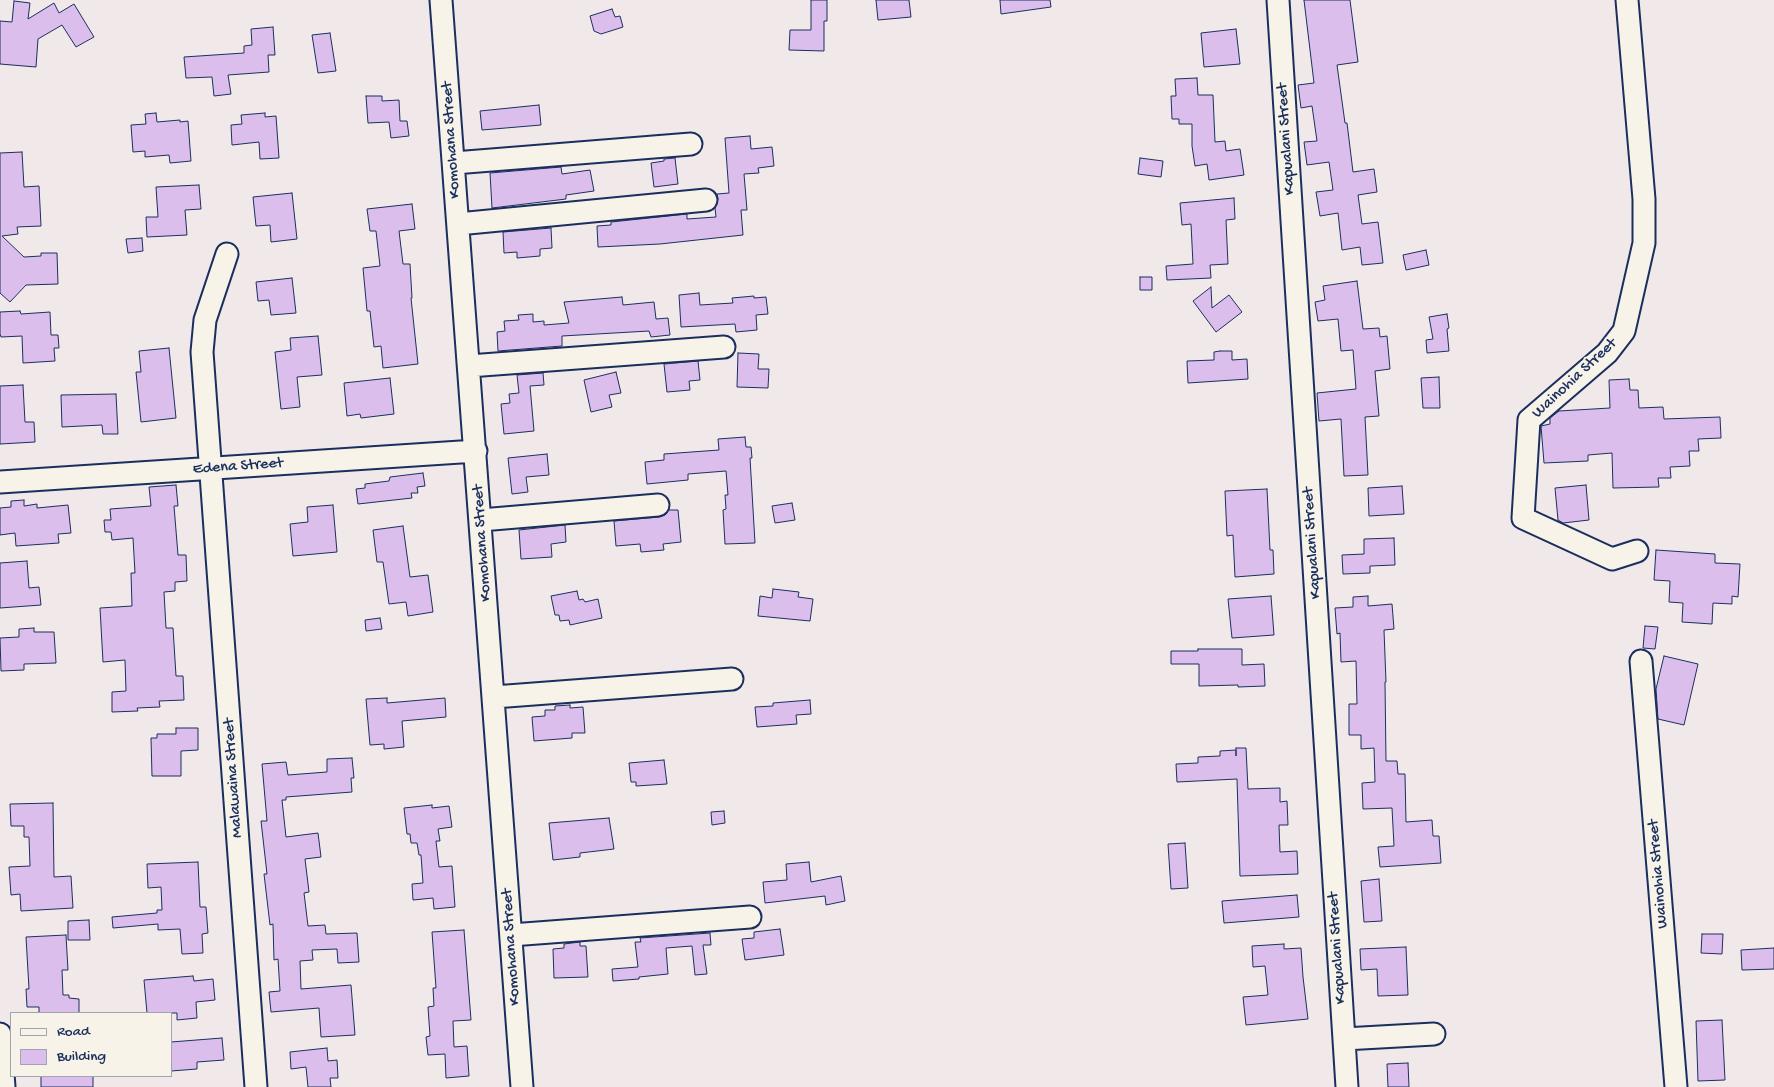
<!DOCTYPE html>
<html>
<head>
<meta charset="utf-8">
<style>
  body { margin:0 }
  #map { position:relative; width:1774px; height:1087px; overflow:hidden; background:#f1e8e9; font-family:"Gochi Hand",sans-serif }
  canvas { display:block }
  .legend { position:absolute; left:10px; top:1012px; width:162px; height:65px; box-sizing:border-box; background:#f7f3e8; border:1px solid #9fa5b1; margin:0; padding:6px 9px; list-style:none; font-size:15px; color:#1b2f5e }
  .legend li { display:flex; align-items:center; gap:10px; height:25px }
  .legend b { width:25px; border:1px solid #9fa5b1 }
</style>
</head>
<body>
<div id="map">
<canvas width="1774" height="1087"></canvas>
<ul class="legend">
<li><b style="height:6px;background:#f7f3e8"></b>Road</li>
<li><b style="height:14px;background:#dbbeec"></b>Building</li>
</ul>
</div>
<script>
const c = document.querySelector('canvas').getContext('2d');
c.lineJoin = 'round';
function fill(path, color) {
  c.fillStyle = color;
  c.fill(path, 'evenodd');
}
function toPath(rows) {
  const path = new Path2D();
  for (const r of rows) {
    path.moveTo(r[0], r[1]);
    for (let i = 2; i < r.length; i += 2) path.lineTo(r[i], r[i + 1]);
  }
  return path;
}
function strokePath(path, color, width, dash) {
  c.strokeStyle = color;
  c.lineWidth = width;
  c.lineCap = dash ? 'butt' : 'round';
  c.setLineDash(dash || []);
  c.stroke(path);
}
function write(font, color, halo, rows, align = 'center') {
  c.font = font + ' "Gochi Hand",sans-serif';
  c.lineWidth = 4;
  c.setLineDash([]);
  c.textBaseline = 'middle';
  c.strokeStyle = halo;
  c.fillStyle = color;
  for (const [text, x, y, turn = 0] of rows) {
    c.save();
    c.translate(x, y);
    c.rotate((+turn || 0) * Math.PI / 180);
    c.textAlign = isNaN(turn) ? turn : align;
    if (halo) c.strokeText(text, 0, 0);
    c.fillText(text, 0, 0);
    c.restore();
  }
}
const building = toPath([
  [811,0,827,0,827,21,824,21,824,51,789,50,790,30,811,30,811,0],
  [876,0,909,0,911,17,878,20,876,0],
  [1000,0,1050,0,1051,7,1001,14,1000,0],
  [1304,0,1350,0,1358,62,1337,65,1345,123,1347,123,1353,172,1374,169,1377,192,1358,195,1362,224,1378,222,1383,263,1362,265,1360,247,1342,250,1338,213,1320,216,1316,192,1333,190,1329,162,1307,165,1304,142,1317,141,1312,106,1301,108,1298,85,1314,83,1304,0],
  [14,1,30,3,28,19,54,3,59,13,74,4,94,37,76,47,62,25,38,39,36,67,0,64,0,21,12,22,14,1],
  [612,9,615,17,620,16,623,27,601,34,594,31,590,16,612,9],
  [273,27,275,55,268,55,269,72,228,75,231,94,214,96,212,77,186,78,184,57,244,53,244,46,252,45,251,29,273,27],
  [1236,29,1240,64,1204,67,1201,33,1236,29],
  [330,33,336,71,318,73,312,35,330,33],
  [1197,78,1198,95,1213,95,1215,142,1225,141,1226,151,1240,149,1244,175,1209,180,1207,164,1195,166,1192,146,1192,124,1179,124,1179,119,1172,119,1171,96,1176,96,1175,79,1197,78],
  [366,96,382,96,382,101,399,100,400,121,407,121,409,136,391,138,389,122,368,123,366,96],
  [539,105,541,125,482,130,480,111,539,105],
  [156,113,157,122,180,120,180,122,188,121,191,161,170,163,169,155,145,157,145,151,133,152,131,125,146,124,145,114,156,113],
  [265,113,265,117,276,116,279,158,260,159,259,142,232,145,231,125,242,124,241,115,265,113],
  [750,136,751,149,772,147,774,166,758,168,759,173,744,174,747,210,741,210,743,235,660,244,598,247,597,226,611,225,611,222,687,214,687,219,716,217,715,208,718,199,717,194,729,193,725,138,750,136],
  [22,152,24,187,39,186,41,226,17,227,18,234,2,236,24,257,41,256,41,253,57,253,58,284,26,285,10,302,0,293,0,153,22,152],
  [675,158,678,184,654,187,651,163,664,161,664,159,675,158],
  [1140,158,1163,161,1161,177,1138,174,1140,158],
  [561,167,562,174,590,170,594,191,566,195,566,199,492,208,490,173,561,167],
  [199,185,201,209,185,210,187,235,147,237,146,217,158,217,156,187,199,185],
  [292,193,297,239,271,242,270,225,256,226,253,197,292,193],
  [1234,198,1235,219,1226,220,1228,264,1210,265,1211,278,1167,280,1166,266,1193,264,1191,224,1182,225,1180,203,1234,198],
  [412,204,415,229,399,231,403,264,410,264,412,298,411,298,418,364,383,368,381,346,374,347,370,311,367,311,363,268,380,266,376,231,370,231,367,209,412,204],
  [551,228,552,248,540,249,540,256,517,258,517,252,504,253,503,232,551,228],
  [142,238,143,251,128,253,126,239,142,238],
  [1426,250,1429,265,1406,270,1403,255,1426,250],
  [1140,277,1152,277,1152,290,1140,290,1140,277],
  [292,278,296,313,271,315,269,300,258,301,256,282,292,278],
  [1357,281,1363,329,1379,328,1380,337,1387,336,1390,369,1375,371,1379,416,1365,417,1368,475,1344,476,1341,419,1319,421,1317,393,1356,389,1353,350,1341,351,1338,319,1318,321,1315,302,1325,300,1323,286,1357,281],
  [1211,287,1212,308,1229,295,1242,312,1216,332,1193,301,1211,287],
  [699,293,700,305,733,303,732,298,754,296,754,298,766,297,768,314,756,315,757,330,736,332,735,324,681,327,679,295,699,293],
  [622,297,623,305,654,302,656,319,668,318,670,335,651,337,649,331,562,336,562,346,498,351,497,332,505,331,504,321,519,320,518,315,533,314,533,322,544,321,544,325,569,323,564,302,622,297],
  [20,311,21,314,50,312,51,335,58,335,59,348,54,348,55,361,23,363,22,336,1,337,0,334,0,312,20,311],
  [1447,314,1449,328,1447,329,1449,351,1427,353,1426,340,1433,339,1429,317,1447,314],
  [318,336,322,375,297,377,300,407,281,409,275,352,291,350,290,338,318,336],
  [169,348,176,418,141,422,136,372,141,372,139,351,169,348],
  [1220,351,1232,351,1232,360,1247,359,1248,379,1188,383,1187,361,1214,360,1214,352,1220,351],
  [738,353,759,354,758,369,769,369,768,388,737,387,738,353],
  [698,361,700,380,689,381,690,390,667,392,664,364,698,361],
  [616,372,621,393,609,395,612,407,591,412,584,380,616,372],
  [543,373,544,385,530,386,534,431,504,434,501,404,510,403,509,394,519,393,517,375,543,373],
  [1439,377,1440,408,1423,408,1421,378,1439,377],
  [390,378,394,414,361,418,360,414,347,416,344,383,390,378],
  [1629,379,1630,390,1638,390,1639,408,1663,407,1664,419,1720,417,1721,438,1698,439,1699,451,1689,451,1690,466,1670,467,1671,478,1658,478,1659,487,1613,488,1612,453,1588,455,1588,461,1544,463,1541,426,1550,424,1550,418,1559,411,1610,408,1609,380,1629,379],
  [23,385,25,422,34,422,35,442,0,444,0,386,23,385],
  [116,394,118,434,103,434,102,425,62,427,61,395,116,394],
  [745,437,746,447,751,447,752,458,750,458,755,543,725,544,723,510,726,509,725,495,728,495,726,471,688,474,688,480,647,484,645,462,664,460,664,454,719,450,718,439,745,437],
  [547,454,549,475,526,477,528,492,512,494,508,458,547,454],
  [423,473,425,486,417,487,418,493,411,493,412,498,358,504,356,489,365,488,365,484,389,481,390,477,423,473],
  [176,485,178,506,174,506,178,555,186,555,187,581,175,582,175,591,164,592,166,628,173,628,176,676,183,676,184,700,159,701,160,707,137,708,138,711,112,712,112,692,126,691,125,660,103,662,100,608,132,606,131,573,135,573,133,538,112,540,111,532,105,532,104,520,111,520,110,509,151,506,149,487,176,485],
  [1586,485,1589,520,1563,523,1558,520,1555,488,1586,485],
  [1402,486,1404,514,1369,516,1368,488,1402,486],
  [1267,489,1270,550,1273,550,1274,574,1235,577,1233,535,1227,536,1225,491,1267,489],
  [24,500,24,506,37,504,37,508,68,505,71,533,58,534,59,543,16,546,15,533,0,535,0,508,11,507,11,501,24,500],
  [792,503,795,520,775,523,772,506,792,503],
  [333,505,337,552,293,556,290,524,308,522,307,507,333,505],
  [669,510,678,510,681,542,663,544,664,550,641,552,640,544,616,546,614,521,659,517,665,515,669,510],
  [565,525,566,542,551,544,552,557,521,559,519,530,565,525],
  [403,526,410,577,428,575,433,612,408,616,406,602,389,604,383,562,377,562,373,530,403,526],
  [1394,538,1395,565,1370,566,1370,573,1343,574,1342,555,1364,554,1364,539,1394,538],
  [1656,550,1715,554,1715,563,1740,564,1738,597,1732,596,1732,604,1713,603,1712,624,1682,622,1683,603,1669,602,1670,581,1654,580,1656,550],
  [27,561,29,588,39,587,41,605,0,608,0,563,27,561],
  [773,589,799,592,798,597,813,599,810,621,758,616,760,596,772,598,773,589],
  [577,591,579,600,583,599,585,602,598,599,602,618,570,625,569,620,560,621,559,615,555,615,551,596,577,591],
  [1271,596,1274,635,1232,638,1228,599,1271,596],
  [1368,596,1368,606,1392,604,1394,629,1384,630,1386,682,1385,682,1386,761,1397,761,1398,774,1405,774,1406,822,1432,820,1433,836,1439,836,1441,863,1380,867,1378,847,1394,846,1392,808,1363,809,1362,783,1375,782,1374,748,1361,749,1361,735,1349,735,1349,704,1357,704,1356,661,1341,662,1340,633,1337,634,1335,608,1353,607,1353,597,1368,596],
  [380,618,382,629,366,631,365,620,380,618],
  [1645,626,1658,627,1655,649,1643,648,1645,626],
  [34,628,34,632,54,632,56,663,24,664,24,670,1,671,0,638,19,637,19,629,34,628],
  [1198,649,1242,649,1242,665,1264,664,1265,686,1238,687,1238,685,1199,686,1199,664,1171,664,1171,651,1198,651,1198,649],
  [1664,656,1698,664,1684,725,1658,719,1656,689,1664,656],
  [387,698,387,703,445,698,446,717,402,721,404,747,384,749,384,744,370,745,366,699,387,698],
  [810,700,811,714,796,715,797,724,757,727,755,707,773,706,773,703,810,700],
  [570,705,570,708,583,707,585,733,572,733,572,738,534,741,532,717,545,716,545,710,555,710,555,706,570,705],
  [176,728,198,728,198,750,181,751,181,776,152,776,151,738,157,738,157,734,176,734,176,728],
  [1236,748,1246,748,1248,789,1280,788,1280,802,1287,801,1288,825,1279,825,1280,852,1297,851,1298,874,1240,876,1237,779,1177,782,1176,764,1198,763,1198,757,1220,756,1220,751,1236,750,1236,756,1236,748],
  [352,758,354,778,351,778,352,792,286,797,286,800,282,800,286,837,318,833,321,857,305,859,309,892,304,893,308,926,325,925,326,934,357,933,359,962,338,963,337,949,312,950,313,960,300,961,301,989,351,985,355,1035,321,1037,319,1008,271,1012,269,992,280,991,278,959,274,960,273,924,270,925,264,874,267,874,261,821,267,821,262,764,286,762,288,775,327,772,327,759,352,758],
  [664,760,667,784,636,786,636,782,631,782,629,763,664,760],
  [53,803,54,877,71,876,73,908,21,911,20,894,11,895,9,867,30,866,29,837,24,837,24,826,11,826,10,804,53,803],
  [432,805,432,808,449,806,452,827,438,829,440,841,436,841,439,867,452,866,455,907,434,909,433,898,413,900,412,884,423,883,421,855,419,855,417,843,411,843,410,834,407,834,404,808,432,805],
  [724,811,725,823,712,825,711,812,724,811],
  [609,818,614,849,580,853,580,857,553,860,549,823,609,818],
  [1185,843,1188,888,1171,889,1168,844,1185,843],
  [198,862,200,907,206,907,208,933,202,934,203,953,182,954,180,929,158,930,158,924,113,928,112,917,157,913,157,910,162,910,161,887,148,888,147,864,198,862],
  [809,862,811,882,841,876,845,901,826,905,825,896,765,903,763,882,787,880,786,864,809,862],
  [1379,879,1382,921,1364,922,1361,881,1379,879],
  [1297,895,1299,917,1224,923,1222,901,1297,895],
  [89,920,90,940,68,940,68,921,89,920],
  [780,929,784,955,745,960,742,939,754,938,754,932,780,929],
  [464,930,471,1020,453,1021,454,1047,467,1046,469,1076,446,1078,445,1054,428,1055,426,1037,430,1036,428,1007,434,1006,433,988,436,988,432,932,464,930],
  [710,933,711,945,703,945,707,974,695,975,692,946,666,948,668,974,639,977,639,979,613,981,612,969,638,967,635,942,641,942,640,938,710,933],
  [1702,934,1723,934,1722,954,1701,953,1702,934],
  [66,935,68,970,62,970,63,995,69,995,69,998,79,999,79,1013,39,1013,39,1007,27,1007,26,989,29,989,26,937,66,935],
  [580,942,580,946,586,946,588,977,554,978,553,949,564,948,564,944,580,942],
  [1284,944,1284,949,1301,948,1303,977,1308,1019,1246,1025,1243,997,1268,995,1265,966,1253,967,1252,946,1284,944],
  [1406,947,1408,995,1378,996,1377,969,1361,970,1360,949,1406,947],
  [1774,948,1774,969,1742,970,1741,950,1774,948],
  [193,976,194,981,213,979,215,1000,196,1002,197,1018,177,1020,177,1013,147,1013,144,980,193,976],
  [1722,1020,1725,1080,1698,1081,1696,1021,1722,1020],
  [222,1038,224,1060,197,1062,197,1069,171,1071,171,1042,222,1038],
  [327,1048,328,1061,337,1060,338,1078,330,1078,331,1087,308,1087,306,1067,291,1069,290,1052,327,1048],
  [1408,1063,1409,1087,1388,1087,1387,1064,1408,1063],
  [41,1076,93,1076,93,1087,41,1087,41,1076]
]);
fill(building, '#dbbeec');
strokePath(building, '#1b2f5e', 1);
const minor = toPath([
  [441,0,522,1087],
  [1278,0,1347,1087],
  [1627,0,1644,199,1644,243,1624,331,1607,353,1529,420,1523,518,1612,559,1637,551],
  [454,163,691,144],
  [458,224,706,200],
  [227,254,205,320,202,352,256,1087],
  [469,366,724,347],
  [0,482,476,451],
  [481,520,658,505],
  [1641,661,1676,1087],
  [494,697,732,679],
  [511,935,750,917],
  [0,1034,4,1087],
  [1344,1039,1434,1034]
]);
strokePath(minor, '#1b2f5e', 25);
strokePath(minor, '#f7f3e8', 21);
write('16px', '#1b2f5e', '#f7f3e8', [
  ["Kapualani Street",1287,139,-94],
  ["Komohana Street",452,140,-94],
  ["Wainohia Street",1575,379,-43],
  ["Edena Street",238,467,-4],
  ["Komohana Street",483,543,-94],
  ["Kapualani Street",1313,543,-94],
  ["Malawaina Street",234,778,-94],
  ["Wainohia Street",1659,874,-95],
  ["Komohana Street",512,947,-94],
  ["Kapualani Street",1338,948,-94]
]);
</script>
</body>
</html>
